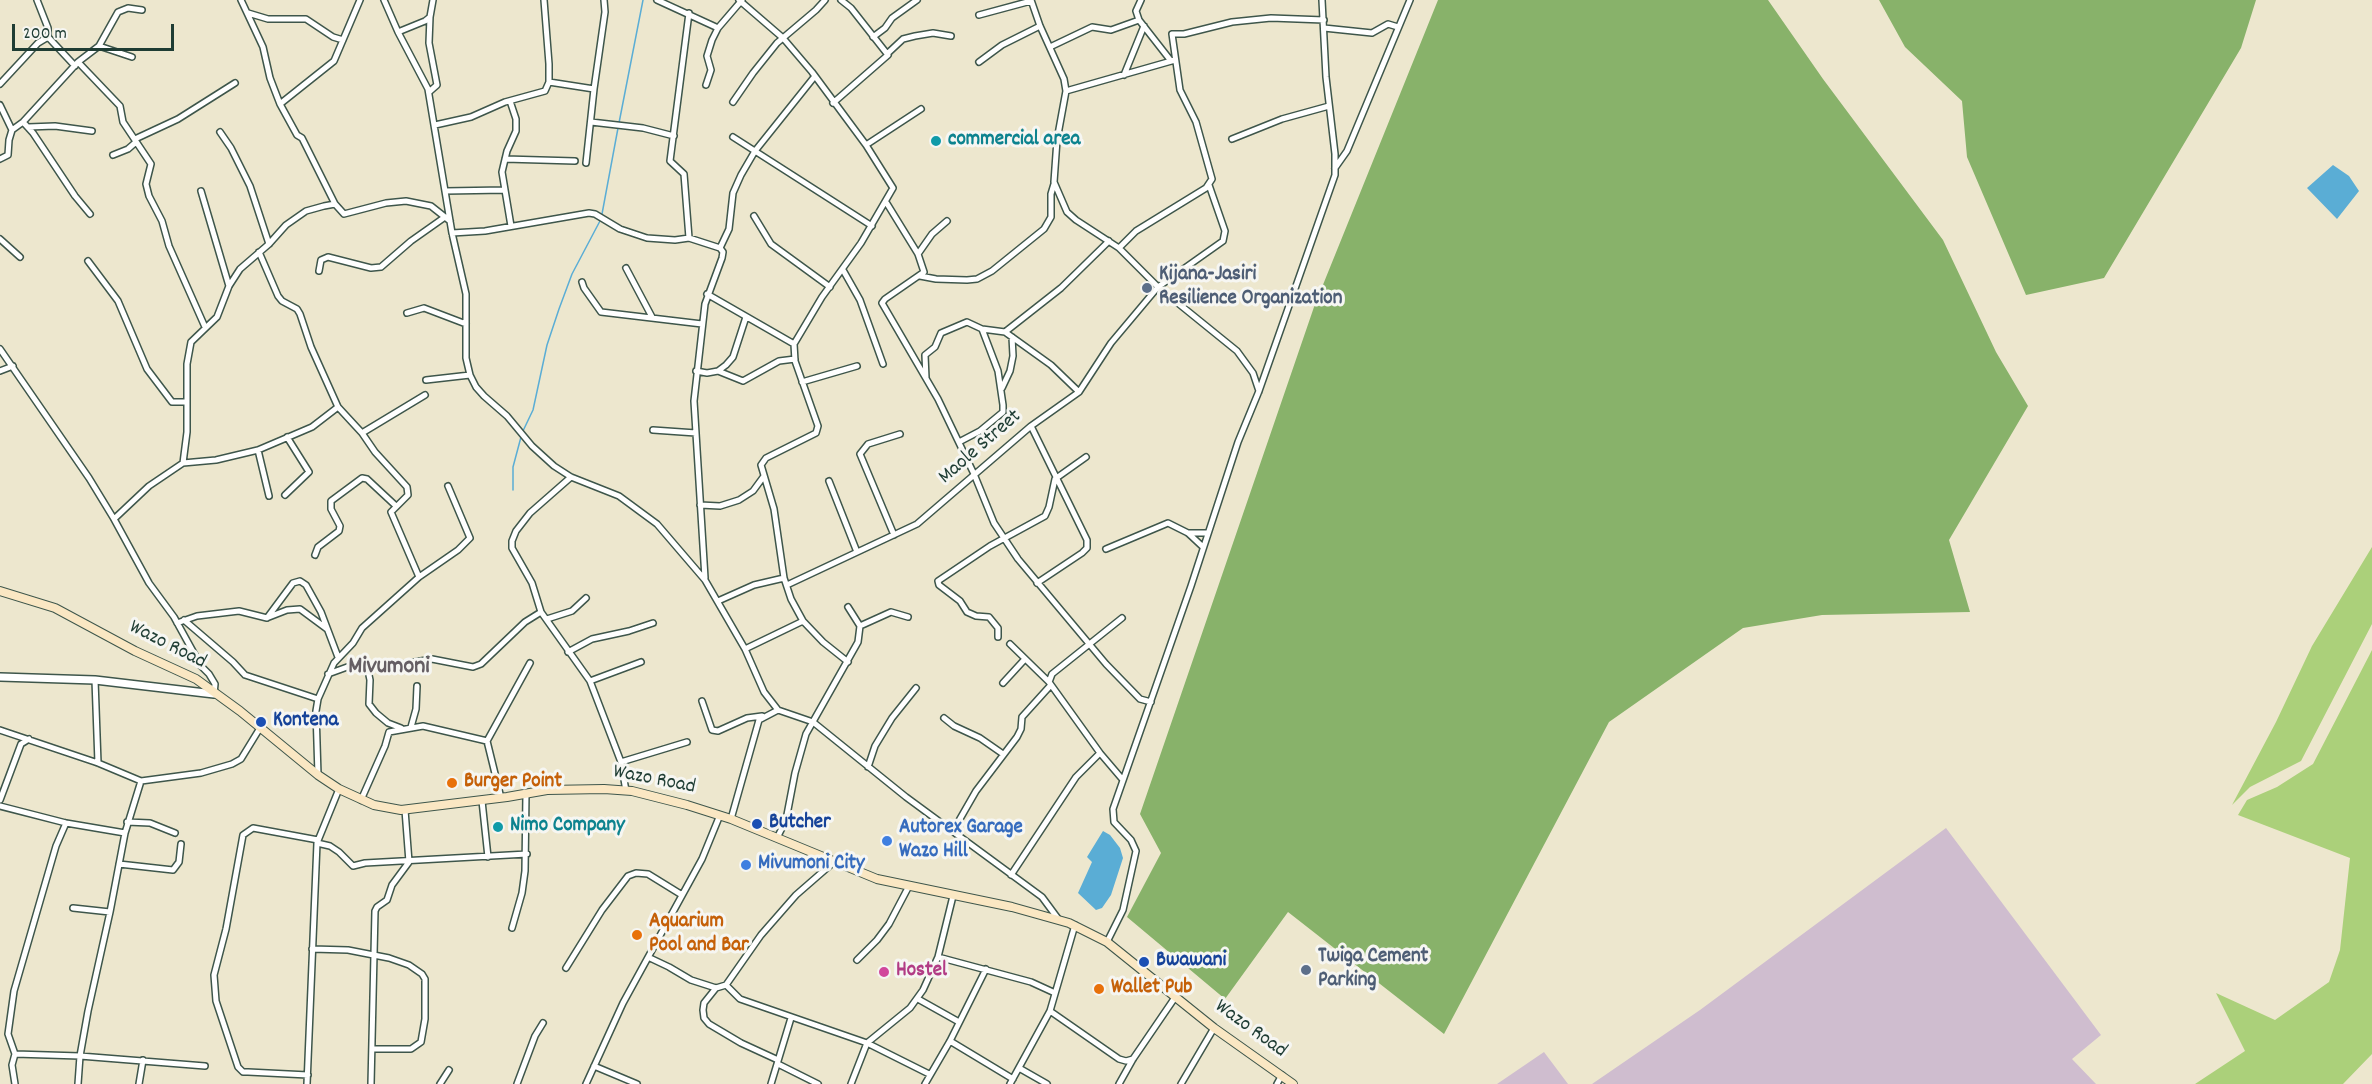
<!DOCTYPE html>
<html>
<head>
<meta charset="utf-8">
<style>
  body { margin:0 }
  #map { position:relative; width:2372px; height:1084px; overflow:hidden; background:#ede7ce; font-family:Dekko,sans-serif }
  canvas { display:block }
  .scale { position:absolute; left:12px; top:24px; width:162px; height:27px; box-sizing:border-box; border:3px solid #1f3d34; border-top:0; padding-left:8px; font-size:18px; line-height:21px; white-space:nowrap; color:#1f3d34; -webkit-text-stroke:4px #f6f6f2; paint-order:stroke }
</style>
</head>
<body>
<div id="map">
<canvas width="2372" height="1084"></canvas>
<div class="scale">200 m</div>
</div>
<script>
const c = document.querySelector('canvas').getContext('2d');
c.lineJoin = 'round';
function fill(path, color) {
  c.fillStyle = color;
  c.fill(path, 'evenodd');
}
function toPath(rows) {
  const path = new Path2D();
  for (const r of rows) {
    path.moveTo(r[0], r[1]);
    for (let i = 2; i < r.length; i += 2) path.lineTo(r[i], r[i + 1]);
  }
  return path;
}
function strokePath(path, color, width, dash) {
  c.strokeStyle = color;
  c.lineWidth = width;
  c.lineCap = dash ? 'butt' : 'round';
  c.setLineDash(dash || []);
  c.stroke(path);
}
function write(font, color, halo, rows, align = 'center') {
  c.font = font + ' Dekko,sans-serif';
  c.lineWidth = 6;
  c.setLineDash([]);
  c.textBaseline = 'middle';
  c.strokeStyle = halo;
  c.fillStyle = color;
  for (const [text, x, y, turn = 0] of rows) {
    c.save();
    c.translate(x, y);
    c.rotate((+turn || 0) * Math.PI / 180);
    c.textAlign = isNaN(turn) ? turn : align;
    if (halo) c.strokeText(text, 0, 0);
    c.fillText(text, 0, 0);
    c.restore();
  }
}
fill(toPath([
  [1946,828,2101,1035,2072,1059,2096,1084,1592,1084,1700,1010],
  [1544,1052,1568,1084,1497,1084]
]), '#cfbdcf');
fill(toPath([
  [2372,547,2372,624,2301,761,2250,787,2232,805,2276,722,2312,646],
  [2372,650,2372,1054,2343,1084,2195,1084,2245,1051,2216,993,2275,1020,2329,982,2340,950,2350,858,2238,815,2247,800,2277,787,2313,764]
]), '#abd07a');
fill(toPath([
  [1438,0,1768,0,1823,79,1943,240,1996,352,2028,406,1949,540,1970,612,1822,615,1743,628,1609,722,1444,1034,1288,912,1225,999,1127,917,1161,853,1140,814,1314,307],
  [1879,0,2256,0,2241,48,2104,278,2026,295,1967,157,1962,101,1905,47]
]), '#88b26a');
fill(toPath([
  [2333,165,2349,176,2359,191,2337,219,2307,188],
  [1103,831,1110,835,1120,848,1123,858,1111,895,1102,908,1096,910,1078,893,1092,862,1087,857]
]), '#5aadd5');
strokePath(toPath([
  [619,123,643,0],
  [602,214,618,128],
  [522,433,533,410,547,345,559,309,572,274,601,219],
  [513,490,513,467,521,437]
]), '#5aadd5', 1.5);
const minor = toPath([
  [37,0,48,28,48,37,75,66],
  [241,0,263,47,270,78,280,104,297,135,302,138,335,204],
  [384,0,398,32,428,89,452,233,466,294,466,358,470,375,476,387,484,396,507,416,532,446,554,466,571,477,619,496,657,524,705,580,745,649,764,692,778,710,813,722,906,797,1042,897,1059,920],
  [657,0,718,28],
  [739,0,783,38,812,72,866,145,893,188,861,243,822,297,794,344,795,361,818,426,816,433,766,458,761,465,774,509,784,578,791,599,803,621,823,642,848,662],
  [1031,0,1040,26,1064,79,1066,91,1057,140,1054,182,1067,212,1076,220,1119,248,1158,287,1237,351,1253,373,1259,391],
  [1141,0,1136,11,1139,20,1171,61],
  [248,13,268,19,306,19,333,37,343,40],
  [979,15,1031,1],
  [1324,28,1372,33,1388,24,1398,27],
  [398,32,425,21,430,17,433,0],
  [873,37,885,28,892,18,917,0],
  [99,46,132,57],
  [1050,47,1092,27,1111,30,1139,20],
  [888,53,903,39,915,36,933,33,951,36],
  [78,62,120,106,123,122,151,164,146,184,149,196,162,221,169,246,205,327],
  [979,62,1002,45,1040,26],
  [1124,75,1144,26],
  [549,82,594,89],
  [0,84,38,43,48,37],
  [706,85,711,70,707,56,712,40,718,28,742,0],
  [1066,91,1175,60],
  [429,92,437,85,429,43,430,17],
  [510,101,516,119,516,131,507,151,502,172,511,226],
  [733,102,753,73,777,43,816,10,825,0],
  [833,103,888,55,851,8,841,0],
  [280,104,334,61,360,0],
  [0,105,12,130],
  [23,122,33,133,75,196,90,214],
  [591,122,643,128,674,136],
  [435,125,471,117,505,102,545,91,549,82,549,64,544,0],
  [28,127,55,126,92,131],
  [220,132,231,148,250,186,269,244],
  [733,137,872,226],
  [135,139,178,119,235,83],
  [1232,139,1282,119,1329,106],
  [866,145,921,109],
  [113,155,128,149,136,142],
  [0,159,8,155,9,140,12,130,23,122,78,62,99,46,118,12,128,8,142,10],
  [505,159,575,161],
  [586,163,594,89,605,12,604,0],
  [1335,168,1347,151,1410,0],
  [201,191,229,286],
  [445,191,505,190],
  [886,202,918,254,924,272,885,299,882,303,938,399,974,474,994,523,1018,559,1106,664,1140,699,1151,702],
  [754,216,771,244,830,287],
  [452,233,485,231,589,213,595,214,620,229,647,238,675,240,689,238,720,248,723,252,722,258,705,304,694,401,705,578],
  [689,238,684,174,670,161,689,13],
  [0,239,20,257],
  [720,248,729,229,733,193,741,175,755,151,815,76],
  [1119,248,1136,231,1206,188,1212,179,1196,122,1180,90,1172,34,1184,34,1232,22,1271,18,1324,20],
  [259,252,278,296,282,301,297,309,300,314,311,347,338,407,362,433,375,452,407,487,408,495,391,512,419,577],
  [918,254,932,234,947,221],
  [88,261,118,301,147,369,172,402,187,402],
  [626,268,652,317],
  [843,270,860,300,883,364],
  [319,271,321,260,328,257,371,268,381,267,411,241,445,217],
  [920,276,936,279,967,280,977,279,992,271,1044,229,1051,217,1051,194,1054,184],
  [582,282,584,288,601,312,702,324],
  [707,294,794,344],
  [407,313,424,308,466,324],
  [1005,332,1061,288,1109,241],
  [0,349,89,478,114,519,149,583,174,617,201,666,209,674,215,684,214,694],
  [0,371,13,366],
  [696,371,707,373,718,371,726,365,733,357,746,317],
  [718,371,743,381,779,361,795,359],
  [926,378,925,355,935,347,941,333,967,322,982,329],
  [426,380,470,375],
  [802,382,857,366],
  [1002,388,1010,371,1013,356,1012,337],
  [1031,426,1087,540,1087,548,1082,553,1037,583],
  [653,430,696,433],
  [362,433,425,395],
  [959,442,980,431,1003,412,1003,405,998,371,982,329,1005,332,1051,365,1079,392],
  [258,450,269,496],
  [183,463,187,432,187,364,191,342,217,317,229,286,240,269,269,244,286,225,306,211,324,206,335,204,344,214,386,203,406,201,431,206,450,221],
  [571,477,530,513,516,531,512,541,512,548,532,583,541,612,590,681,621,762,626,791],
  [829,481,857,552],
  [285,495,309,472,287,437],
  [700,505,720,506,739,500,753,491,764,476],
  [114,519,149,486,183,463,216,460,258,450,312,427,338,407],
  [1188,533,1208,533],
  [894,535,860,454,868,444,900,434],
  [1106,549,1168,523,1188,533,1203,547],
  [315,555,318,547,339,531,340,526,331,509,331,501,362,478,367,479,396,506],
  [787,585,917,524,1031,426,1079,392,1111,343,1158,287,1223,241,1225,231,1209,185],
  [718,601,754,585,784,578],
  [269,617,287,610,300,609,327,629],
  [1122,618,1052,674,1049,682,1100,753,1123,780],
  [547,619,572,611,586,598],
  [184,620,233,662,245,675,318,699],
  [177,623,197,616,239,611,267,618,293,583,300,581,306,585,321,612,338,657],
  [860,626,891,612,908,617],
  [998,637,998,628,989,617,976,616,967,612,960,601,939,585,938,581,990,546,1045,516,1049,507,1055,479,1086,457],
  [1010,644,1049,682],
  [745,649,803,621],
  [568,652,592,639,629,631,653,623],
  [367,666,370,680,369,704,376,713,388,723,401,728],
  [328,674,350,666,381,668,432,659,473,667,481,664,525,622,541,612],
  [95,680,98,763],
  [590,681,641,662],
  [1003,683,1025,659],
  [702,701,712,730,718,731,747,718,762,716],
  [944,718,954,726,980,738,1003,754],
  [411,727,416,709,417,686],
  [0,730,98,763,141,781],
  [621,762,687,742],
  [868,767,875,746,892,718,916,688],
  [318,775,316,711,318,699,334,663,353,643,362,628,419,577,458,550,470,538,448,486],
  [501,798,487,741,530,663],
  [0,800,21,744,29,739],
  [361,800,385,746,389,732,423,726,487,741],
  [482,801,488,857],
  [0,806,66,823,125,833],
  [731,819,759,720,778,710],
  [127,822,150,823,175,833],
  [953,831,976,791,1017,737,1021,729,1022,717,1050,686],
  [777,838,786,820,795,773,806,734,858,642,860,626,848,607],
  [317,843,330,846,339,852,353,866,365,863,527,854],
  [119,864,173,870,179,862,181,844],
  [1011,875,1076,777,1100,753],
  [73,908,110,912],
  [512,928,522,893,525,871,526,793],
  [1107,942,1123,910,1136,851,1131,840,1114,822,1113,809,1191,586,1238,442,1259,391,1335,175,1335,154,1326,77,1322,0],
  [312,949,348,950,389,958,409,965,422,974,425,979,425,1019,421,1042,411,1049,373,1049],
  [938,957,1031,982,1055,993],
  [650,958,669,967,691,980,716,988,726,985,740,999,867,1043,929,1074],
  [857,960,877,940,889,924,909,886],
  [566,968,602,910,628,876,636,873,648,874,682,895],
  [726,985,761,935,796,895,835,861],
  [716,988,704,1003,703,1010,704,1018,709,1024,741,1043,778,1060],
  [918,999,959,1022],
  [1050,1011,1119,1059,1126,1061,1133,1059],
  [950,1041,1013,1079],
  [15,1054,80,1056,205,1066],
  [778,1064,818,1084],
  [594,1066,637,1084],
  [1019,1068,1047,1084],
  [308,1075,248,1072,243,1072,238,1067,216,1001,214,975,226,929,243,835,253,828,318,840],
  [15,1084,12,1065,15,1054,8,1034,14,991,56,846,66,823],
  [78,1084,80,1056,88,1011,110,912,125,833,141,781,201,773,232,764,241,759,260,728],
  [139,1084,143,1060],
  [307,1084,317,843,339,789],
  [371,1084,375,911,377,907,387,900,392,885,409,862,405,810],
  [440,1084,449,1070],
  [517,1084,535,1036,543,1023],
  [586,1084,623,1003,702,859,720,815],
  [771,1084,791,1018],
  [851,1084,867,1043,910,1008,923,990,938,957,953,896],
  [925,1084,950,1041,986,969],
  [1010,1084,1050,1011,1075,925],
  [1119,1084,1133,1059,1176,996],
  [1181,1084,1214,1028],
  [1277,1084,1282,1075]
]);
const tertiary = toPath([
  [0,677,95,680,214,694]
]);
const secondary = toPath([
  [0,591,55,608,135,651,196,679,240,711,318,775,339,789,374,805,401,810,507,797,547,790,604,789,632,791,687,805,731,819,877,879,1012,907,1069,923,1107,942,1214,1028,1293,1084]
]);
strokePath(minor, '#3e564b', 8);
strokePath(tertiary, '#3e564b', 10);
strokePath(secondary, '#3e564b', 10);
strokePath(minor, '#fff', 5);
strokePath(tertiary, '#fff', 7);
strokePath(secondary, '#fae7c3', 8);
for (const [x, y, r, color] of [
  [936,141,6,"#0f9aa8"],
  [1147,288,6,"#5c6f8a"],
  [261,722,6,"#1a4fb4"],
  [452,783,6,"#e8710a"],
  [757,824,6,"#1a4fb4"],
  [498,827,6,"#0f9aa8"],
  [887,841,6,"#3f7fe0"],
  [746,865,6,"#3f7fe0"],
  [637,935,6,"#e8710a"],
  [1144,962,6,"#1a4fb4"],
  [1306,970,6,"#5c6f8a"],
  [884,972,6,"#d1479c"],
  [1099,989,6,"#e8710a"]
]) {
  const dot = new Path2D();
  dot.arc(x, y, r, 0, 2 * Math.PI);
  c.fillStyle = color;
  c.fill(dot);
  strokePath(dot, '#f6f6f2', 2);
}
write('bold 21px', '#0d838f', '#f6f6f2', [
  ["commercial area",948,141],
  ["Nimo Company",510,827]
], 'left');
write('bold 21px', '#4e5e75', '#f6f6f2', [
  ["Kijana-Jasiri",1159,276],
  ["Resilience Organization",1159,300],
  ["Twiga Cement",1318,958],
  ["Parking",1318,982]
], 'left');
write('21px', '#1f3d34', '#f6f6f2', [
  ["Maole Street",981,448,-41],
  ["Wazo Road",167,646,27],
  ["Wazo Road",654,781,11],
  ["Wazo Road",1250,1030,36]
]);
write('bold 21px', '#164399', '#f6f6f2', [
  ["Kontena",273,722],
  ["Butcher",769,824],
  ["Bwawani",1156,962]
], 'left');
write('bold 21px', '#c56008', '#f6f6f2', [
  ["Burger Point",464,783],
  ["Aquarium",649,923],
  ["Pool and Bar",649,947],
  ["Wallet Pub",1111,989]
], 'left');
write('bold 21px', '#366cbe', '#f6f6f2', [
  ["Autorex Garage",899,829],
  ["Wazo Hill",899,853],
  ["Mivumoni City",758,865]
], 'left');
write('bold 21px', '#b23c85', '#f6f6f2', [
  ["Hostel",896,972]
], 'left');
write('bold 24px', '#655e63', '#f6f6f2', [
  ["Mivumoni",389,669]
]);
</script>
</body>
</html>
